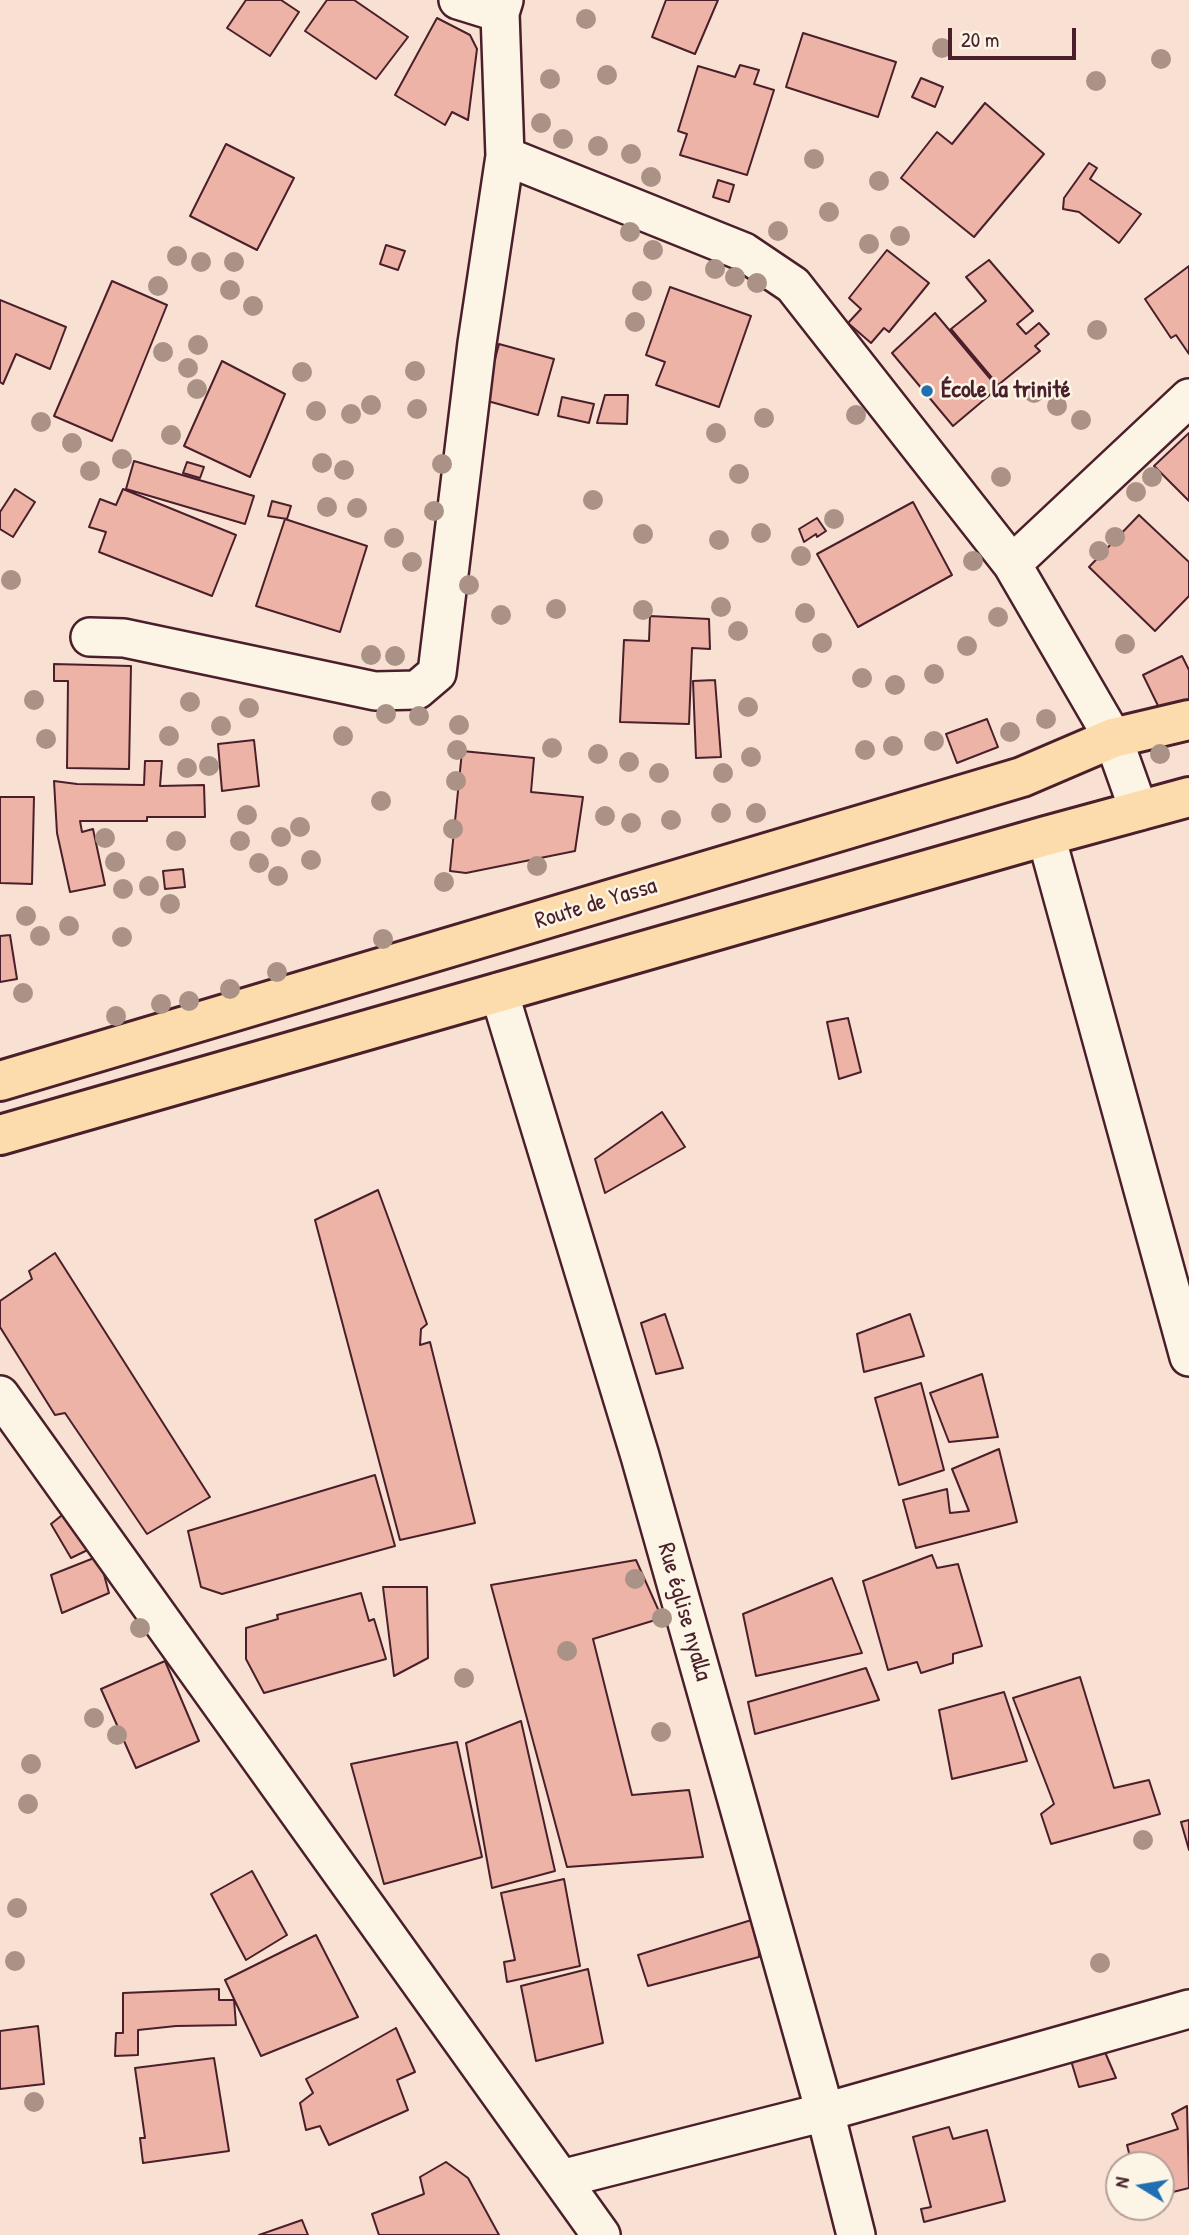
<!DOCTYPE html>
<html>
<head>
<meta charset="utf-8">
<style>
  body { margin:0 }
  #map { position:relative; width:1189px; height:2235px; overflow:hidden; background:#f8e1d2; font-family:"Patrick Hand",sans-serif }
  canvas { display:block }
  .north { position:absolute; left:1105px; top:2151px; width:70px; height:70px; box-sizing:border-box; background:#fcf5e5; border:2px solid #b59f9b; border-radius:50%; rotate:281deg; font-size:19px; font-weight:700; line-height:28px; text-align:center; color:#4a1f2b }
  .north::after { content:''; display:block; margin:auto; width:24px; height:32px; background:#1f6fb2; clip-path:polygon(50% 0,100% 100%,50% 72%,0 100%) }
  .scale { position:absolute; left:948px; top:28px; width:128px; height:32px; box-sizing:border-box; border:4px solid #4a1f2b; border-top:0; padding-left:9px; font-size:21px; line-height:24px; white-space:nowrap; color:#4a1f2b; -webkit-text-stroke:5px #fcf5e5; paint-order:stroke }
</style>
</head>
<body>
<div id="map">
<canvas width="1189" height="2235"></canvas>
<div class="north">N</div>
<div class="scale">20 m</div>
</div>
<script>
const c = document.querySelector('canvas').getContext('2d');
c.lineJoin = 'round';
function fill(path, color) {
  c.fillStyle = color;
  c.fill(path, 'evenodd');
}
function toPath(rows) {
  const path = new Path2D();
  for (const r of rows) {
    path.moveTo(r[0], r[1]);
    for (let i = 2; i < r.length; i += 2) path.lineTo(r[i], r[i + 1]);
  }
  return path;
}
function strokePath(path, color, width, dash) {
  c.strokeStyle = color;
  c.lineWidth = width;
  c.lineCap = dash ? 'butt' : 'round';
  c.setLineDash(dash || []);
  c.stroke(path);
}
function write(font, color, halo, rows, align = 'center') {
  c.font = font + ' "Patrick Hand",sans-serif';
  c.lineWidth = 5;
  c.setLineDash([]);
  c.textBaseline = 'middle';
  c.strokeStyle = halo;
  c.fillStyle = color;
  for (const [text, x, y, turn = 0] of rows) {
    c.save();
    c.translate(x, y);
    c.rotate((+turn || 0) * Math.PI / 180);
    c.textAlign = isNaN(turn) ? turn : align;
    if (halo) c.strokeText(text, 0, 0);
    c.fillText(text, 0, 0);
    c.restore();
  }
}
const building = toPath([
  [246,0,281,0,299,12,270,56,227,28,246,0],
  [327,0,354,0,408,37,376,79,305,31,327,0],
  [666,0,718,0,695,54,652,37,666,0],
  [437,18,470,35,477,49,468,120,452,112,445,125,395,95,437,18],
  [803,33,896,62,878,117,786,87,803,33],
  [740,65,759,70,754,84,774,90,747,175,680,155,687,134,678,131,698,66,735,77,740,65],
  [921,78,943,87,935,107,912,97,921,78],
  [985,103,1044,154,974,237,901,178,937,132,952,144,985,103],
  [226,144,294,178,257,250,190,216,226,144],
  [1089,163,1097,168,1090,179,1141,214,1119,243,1079,212,1063,209,1064,198,1089,163],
  [718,180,734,185,729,202,713,197,718,180],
  [386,245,405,251,398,270,380,264,386,245],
  [887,250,929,283,889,332,884,328,871,343,848,323,861,309,849,298,887,250],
  [989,260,1033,311,1017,324,1026,334,1039,323,1049,334,1035,346,1040,351,998,385,951,329,986,301,966,277,989,260],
  [1189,266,1189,354,1176,335,1171,338,1145,299,1189,266],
  [112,281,167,305,112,441,54,416,112,281],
  [670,287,751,316,719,407,656,385,665,362,646,355,670,287],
  [0,300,66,327,50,369,16,354,3,384,0,382,0,300],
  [935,313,998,388,953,426,892,353,935,313],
  [499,344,554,359,538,415,484,400,499,344],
  [222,361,285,394,250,477,184,446,222,361],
  [605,395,628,395,627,424,597,423,605,395],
  [562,397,594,404,589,423,558,416,562,397],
  [1189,433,1189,501,1154,466,1189,433],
  [134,461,254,496,245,524,126,489,134,461],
  [187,462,204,467,200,478,183,473,187,462],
  [15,489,35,502,13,537,0,529,0,512,15,489],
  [123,489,236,535,212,596,99,552,106,532,89,527,100,499,116,505,123,489],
  [272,501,291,506,287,519,268,516,272,501],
  [913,502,952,575,858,627,817,554,913,502],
  [1139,515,1189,562,1189,596,1155,631,1089,567,1139,515],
  [817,518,826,531,817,537,816,534,804,542,799,529,817,518],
  [285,519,367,546,340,632,256,606,285,519],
  [650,616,709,619,710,649,692,648,689,724,620,722,624,640,649,641,650,616],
  [1182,656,1189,670,1189,708,1165,720,1143,675,1182,656],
  [54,664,131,666,129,769,67,768,68,681,54,681,54,664],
  [715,680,721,757,696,758,693,681,715,680],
  [987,719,998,747,957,763,946,734,987,719],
  [254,740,259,786,222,791,218,744,254,740],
  [462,751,534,758,531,792,583,797,575,851,466,873,450,871,462,751],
  [145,761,162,761,160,786,204,785,205,817,147,817,147,821,80,821,82,832,93,829,105,885,70,892,57,833,54,781,77,784,144,785,145,761],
  [0,797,34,797,32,884,0,883,0,797],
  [183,869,185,887,165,889,163,871,183,869],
  [10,935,17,979,0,982,0,936,10,935],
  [848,1018,861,1072,839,1079,827,1022,848,1018],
  [662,1112,685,1147,605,1193,595,1159,662,1112],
  [378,1190,427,1324,421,1329,420,1345,430,1342,475,1523,400,1540,315,1220,378,1190],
  [55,1253,210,1497,147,1534,65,1413,55,1415,0,1327,0,1301,32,1279,29,1271,55,1253],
  [665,1314,683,1368,656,1374,641,1323,665,1314],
  [910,1314,924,1356,864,1372,857,1334,910,1314],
  [982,1374,998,1437,949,1442,930,1393,982,1374],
  [921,1383,944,1470,899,1485,875,1398,921,1383],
  [999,1449,1017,1522,916,1548,903,1500,947,1489,950,1513,969,1511,952,1469,999,1449],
  [375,1475,395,1546,222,1594,201,1587,188,1531,375,1475],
  [77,1503,100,1544,71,1558,51,1524,77,1503],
  [932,1555,937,1568,958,1564,982,1646,953,1654,953,1663,921,1673,917,1662,888,1670,863,1581,932,1555],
  [99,1556,109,1593,62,1613,51,1575,99,1556],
  [636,1560,662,1618,593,1639,632,1795,689,1790,703,1857,567,1867,491,1585,636,1560],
  [832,1578,862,1653,756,1676,743,1614,832,1578],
  [383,1587,427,1587,428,1658,394,1676,383,1587],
  [361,1593,369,1621,374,1619,386,1659,264,1693,246,1659,246,1628,278,1619,277,1615,361,1593],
  [165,1661,199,1741,136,1768,101,1689,165,1661],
  [866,1668,879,1700,755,1734,748,1702,866,1668],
  [1080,1677,1114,1788,1149,1780,1160,1814,1051,1844,1041,1814,1054,1804,1013,1698,1080,1677],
  [1004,1692,1027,1761,952,1779,939,1710,1004,1692],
  [521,1721,555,1871,492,1888,466,1743,521,1721],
  [457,1742,482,1857,384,1884,351,1764,457,1742],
  [1189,1820,1189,1850,1181,1822,1189,1820],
  [252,1871,287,1935,246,1960,211,1894,252,1871],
  [564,1879,580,1966,507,1982,504,1962,515,1960,501,1893,564,1879],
  [758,1918,759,1957,648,1986,638,1955,758,1918],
  [316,1935,358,2017,261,2056,225,1980,316,1935],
  [588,1969,603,2043,536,2061,521,1986,588,1969],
  [219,1989,219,2000,234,2000,236,2025,176,2026,138,2030,138,2055,115,2056,116,2033,123,2033,123,1993,219,1989],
  [38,2026,44,2084,0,2089,0,2031,38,2026],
  [396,2028,415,2072,397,2080,408,2110,329,2145,320,2126,306,2130,300,2103,313,2093,306,2079,396,2028],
  [1102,2045,1116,2078,1079,2087,1069,2054,1102,2045],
  [214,2058,229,2151,143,2163,140,2138,145,2138,135,2068,214,2058],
  [1187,2106,1189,2188,1161,2195,1161,2165,1132,2165,1127,2145,1178,2129,1172,2114,1187,2106],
  [949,2127,953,2139,987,2130,1005,2201,924,2222,921,2209,931,2207,913,2137,949,2127],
  [446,2162,468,2178,499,2235,379,2235,372,2214,424,2194,420,2177,446,2162],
  [302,2220,308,2235,259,2235,302,2220]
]);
fill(building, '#edb3a6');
strokePath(building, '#4a1f2b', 2);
const minor = toPath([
  [458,0,500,13],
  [505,156,744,252,793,285,1012,564,1113,738,1139,811],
  [1012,564,1189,398],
  [90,637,124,638,375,691,417,690,437,673,477,343,505,156,500,13,504,0],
  [1046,836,1189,1357],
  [499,992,640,1456,825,2112,856,2235],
  [0,1395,601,2235],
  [561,2179,825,2112,1189,2009]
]);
const primary = toPath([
  [0,1081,1022,777,1113,738,1189,720],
  [0,1135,1046,836,1189,797]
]);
strokePath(minor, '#4a1f2b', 42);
strokePath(primary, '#4a1f2b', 44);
strokePath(minor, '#fcf5e5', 37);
strokePath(primary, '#fcdcac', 38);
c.fillStyle = '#aa9286';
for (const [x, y] of [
  [586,19],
  [942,48],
  [1161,59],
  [607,75],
  [550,79],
  [1096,81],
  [541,123],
  [563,139],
  [598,146],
  [631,154],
  [814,159],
  [651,177],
  [879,181],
  [829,212],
  [778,231],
  [630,232],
  [900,236],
  [869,244],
  [653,250],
  [177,256],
  [201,262],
  [234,262],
  [715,269],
  [735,277],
  [757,283],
  [158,286],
  [230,290],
  [642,291],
  [253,306],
  [635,322],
  [1097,330],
  [198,345],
  [163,352],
  [188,368],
  [415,371],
  [302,372],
  [197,389],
  [1034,393],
  [371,405],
  [1057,406],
  [417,409],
  [316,411],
  [351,414],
  [856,415],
  [764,418],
  [1081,420],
  [41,422],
  [716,433],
  [171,435],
  [72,443],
  [122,459],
  [322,463],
  [442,464],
  [344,470],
  [90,471],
  [739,474],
  [1001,477],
  [1152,477],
  [1136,492],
  [593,500],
  [327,507],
  [357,508],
  [434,511],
  [834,519],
  [761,533],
  [643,534],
  [1115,537],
  [394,538],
  [719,540],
  [1099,551],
  [801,556],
  [973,561],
  [412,562],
  [11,580],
  [469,585],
  [721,607],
  [556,609],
  [643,610],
  [805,613],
  [501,615],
  [998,617],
  [738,631],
  [822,643],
  [1125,644],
  [967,646],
  [371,655],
  [395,656],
  [934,674],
  [862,678],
  [895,685],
  [34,700],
  [190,702],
  [748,707],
  [249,708],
  [386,714],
  [419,716],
  [1046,719],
  [459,725],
  [221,726],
  [1010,732],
  [169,736],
  [343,736],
  [46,739],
  [934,741],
  [893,746],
  [552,748],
  [457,750],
  [865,750],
  [598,754],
  [1160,754],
  [751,757],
  [629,762],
  [209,766],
  [187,768],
  [659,773],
  [723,773],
  [456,781],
  [381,801],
  [721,813],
  [756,813],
  [247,815],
  [605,816],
  [671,820],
  [631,823],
  [300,827],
  [453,829],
  [281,837],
  [105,838],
  [176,841],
  [240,841],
  [311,860],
  [115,862],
  [259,863],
  [537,866],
  [278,876],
  [444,882],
  [149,886],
  [123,889],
  [170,904],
  [26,916],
  [69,926],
  [40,936],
  [122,937],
  [383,939],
  [277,972],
  [230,989],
  [23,993],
  [189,1001],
  [161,1004],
  [116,1016],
  [635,1579],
  [662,1618],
  [140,1628],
  [567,1651],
  [464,1678],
  [94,1718],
  [661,1732],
  [117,1735],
  [31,1764],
  [28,1804],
  [1143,1840],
  [17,1908],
  [15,1961],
  [1100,1963],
  [34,2102]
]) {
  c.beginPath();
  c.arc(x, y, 10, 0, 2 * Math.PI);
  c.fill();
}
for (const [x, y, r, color] of [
  [927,391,7,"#1f6fb2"]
]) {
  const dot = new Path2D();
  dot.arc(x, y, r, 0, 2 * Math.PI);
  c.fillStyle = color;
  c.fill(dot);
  strokePath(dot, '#fcf5e5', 2.5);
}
write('bold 24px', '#4a1f2b', '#fcf5e5', [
  ["École la trinité",941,391]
], 'left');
write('24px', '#4a1f2b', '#fcf5e5', [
  ["Route de Yassa",596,904,-17],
  ["Rue église nyalla",684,1612,74]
]);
</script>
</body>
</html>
